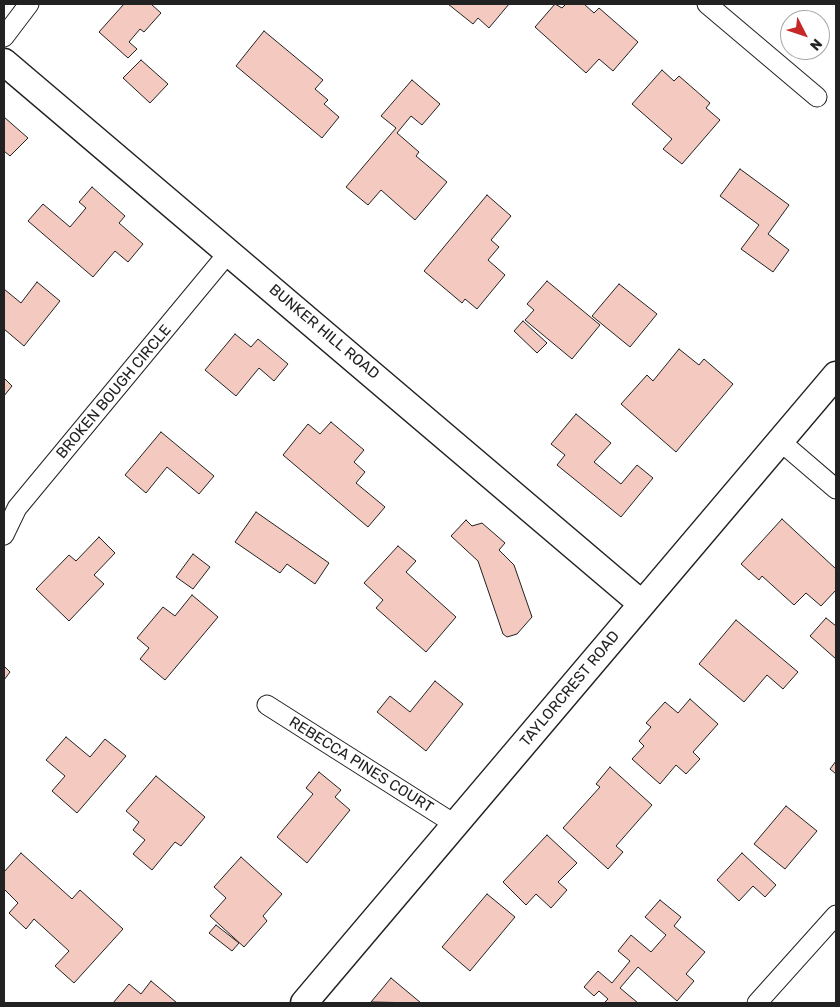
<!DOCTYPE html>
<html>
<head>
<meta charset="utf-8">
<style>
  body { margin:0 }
  #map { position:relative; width:840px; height:1007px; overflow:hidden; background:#fff; font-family:Rubik,sans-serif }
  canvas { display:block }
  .frame { position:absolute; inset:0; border:5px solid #222; pointer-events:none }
  .north { position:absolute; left:780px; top:10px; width:50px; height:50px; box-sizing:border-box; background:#fff; border:1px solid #a7a7a7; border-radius:50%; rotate:131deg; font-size:14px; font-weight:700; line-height:20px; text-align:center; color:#222 }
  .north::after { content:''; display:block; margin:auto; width:18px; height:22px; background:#c62828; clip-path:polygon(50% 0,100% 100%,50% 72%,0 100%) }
</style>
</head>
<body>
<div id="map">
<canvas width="840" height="1007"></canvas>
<div class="frame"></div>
<div class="north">N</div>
</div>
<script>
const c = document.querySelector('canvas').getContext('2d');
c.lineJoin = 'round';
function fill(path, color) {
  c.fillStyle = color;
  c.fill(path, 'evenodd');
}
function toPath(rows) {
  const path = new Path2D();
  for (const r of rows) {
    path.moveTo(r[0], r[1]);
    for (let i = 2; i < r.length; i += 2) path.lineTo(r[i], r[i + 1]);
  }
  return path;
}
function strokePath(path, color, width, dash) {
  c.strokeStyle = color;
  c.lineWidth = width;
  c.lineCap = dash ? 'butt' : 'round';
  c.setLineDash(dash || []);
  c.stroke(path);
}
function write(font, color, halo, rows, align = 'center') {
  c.font = font + ' Rubik,sans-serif';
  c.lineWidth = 4;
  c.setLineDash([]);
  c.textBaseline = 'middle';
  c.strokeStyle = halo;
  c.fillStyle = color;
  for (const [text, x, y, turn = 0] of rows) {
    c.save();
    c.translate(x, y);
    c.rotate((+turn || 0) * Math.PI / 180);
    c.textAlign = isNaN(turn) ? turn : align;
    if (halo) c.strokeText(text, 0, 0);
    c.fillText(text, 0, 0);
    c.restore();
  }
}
const building = toPath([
  [124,4,151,4,161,13,144,32,140,29,129,42,137,49,128,58,99,32,124,4],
  [448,4,509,4,489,28,478,18,473,24,448,4],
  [555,4,562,8,566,4,584,4,594,13,599,8,638,42,613,71,599,59,586,73,535,27,555,4],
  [264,31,323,80,315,89,328,100,324,104,339,117,322,138,236,66,264,31],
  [141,60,168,84,150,103,123,78,141,60],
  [662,70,674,81,679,76,710,103,706,108,720,120,682,164,663,149,672,139,632,104,662,70],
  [412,80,440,104,422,125,411,116,397,133,419,152,416,156,447,182,415,220,381,190,368,205,346,187,396,128,381,116,412,80],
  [4,117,28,138,10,156,4,151,4,117],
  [740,169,789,205,768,234,789,250,773,272,741,249,759,225,720,196,740,169],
  [92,187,125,216,119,223,143,244,128,262,115,251,93,277,28,221,43,204,70,227,86,208,79,202,92,187],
  [487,195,511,216,491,240,499,247,488,260,505,275,477,309,465,299,462,303,424,271,487,195],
  [547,281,600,325,572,359,525,320,534,310,527,304,547,281],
  [37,282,60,301,24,346,4,329,4,289,21,303,37,282],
  [619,284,657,314,630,347,592,316,619,284],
  [523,321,547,343,537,353,514,331,523,321],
  [235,334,251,347,258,339,288,364,274,381,259,368,236,396,205,370,235,334],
  [679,349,699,365,704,359,733,384,676,452,621,404,647,375,653,381,679,349],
  [4,378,12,386,4,396,4,378],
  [576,414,611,443,594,462,621,484,637,465,653,478,621,517,557,465,565,455,551,444,576,414],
  [331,422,364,450,354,462,365,472,356,483,385,507,368,527,283,455,308,424,320,434,331,422],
  [161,432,214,476,199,494,167,467,146,493,125,475,161,432],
  [256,512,329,563,315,584,287,564,280,573,235,542,256,512],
  [782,519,836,569,836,590,821,606,806,593,794,605,762,576,759,580,741,564,782,519],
  [466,520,472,526,482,523,505,543,499,550,514,565,532,617,517,634,507,637,503,634,478,561,451,536,466,520],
  [99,537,115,553,94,575,104,584,69,621,36,589,69,555,76,561,99,537],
  [398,546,416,561,406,572,456,617,426,652,376,608,383,600,364,583,398,546],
  [193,554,210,567,193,589,176,577,193,554],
  [192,595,218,617,165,680,140,659,149,648,137,638,163,607,175,616,192,595],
  [826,618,836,626,836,659,810,636,826,618],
  [736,620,798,672,783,689,767,675,744,702,699,664,736,620],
  [4,666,10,672,4,680,4,666],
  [435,681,463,704,426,751,377,712,390,696,410,712,435,681],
  [690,699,718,724,693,752,700,759,686,774,676,765,660,784,632,759,644,746,639,741,651,727,646,723,665,702,678,713,690,699],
  [66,737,90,757,105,739,126,756,77,813,52,791,65,776,46,760,66,737],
  [836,761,836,774,830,769,836,761],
  [610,767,652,805,616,846,623,852,608,869,563,828,600,787,596,784,610,767],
  [319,772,341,790,335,797,350,810,307,863,277,837,313,794,306,788,319,772],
  [156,776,205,817,181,846,175,842,152,870,133,854,145,840,133,830,139,822,126,811,156,776],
  [786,806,817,831,785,869,754,844,786,806],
  [547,835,577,863,558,882,567,890,551,908,536,894,526,905,503,882,547,835],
  [21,853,72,899,80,890,123,929,74,983,55,966,69,951,34,919,26,929,9,913,18,903,4,889,4,872,21,853],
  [742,853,776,885,765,897,753,886,739,901,717,880,742,853],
  [241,857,282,894,263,916,267,921,244,947,210,916,226,898,214,887,241,857],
  [487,894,515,917,470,971,442,947,487,894],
  [660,900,681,917,674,926,705,952,686,974,694,981,677,1001,638,967,620,988,638,1003,604,1003,608,999,599,991,594,996,584,987,598,971,612,983,630,961,618,951,631,935,651,952,666,935,645,917,660,900],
  [216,925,239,943,232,951,209,933,216,925],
  [391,978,421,1003,371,1002,391,978],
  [151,981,177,1003,113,1003,129,984,141,994,151,981]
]);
fill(building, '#f3c9c0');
strokePath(building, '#222', 1);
const street = toPath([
  [707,4,817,97],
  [4,37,29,4],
  [780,441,836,489],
  [4,535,17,508,229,252],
  [267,705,456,825],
  [757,1003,836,915]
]);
const secondary = toPath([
  [4,62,642,604],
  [304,1003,836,375]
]);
strokePath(street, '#222', 21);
strokePath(secondary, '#222', 29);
strokePath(street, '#fff', 19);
strokePath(secondary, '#fff', 26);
write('15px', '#222', '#fff', [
  ["BUNKER HILL ROAD",324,332,40],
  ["BROKEN BOUGH CIRCLE",114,392,-50],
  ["TAYLORCREST ROAD",570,689,-50],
  ["REBECCA PINES COURT",361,765,32]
]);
</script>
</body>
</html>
